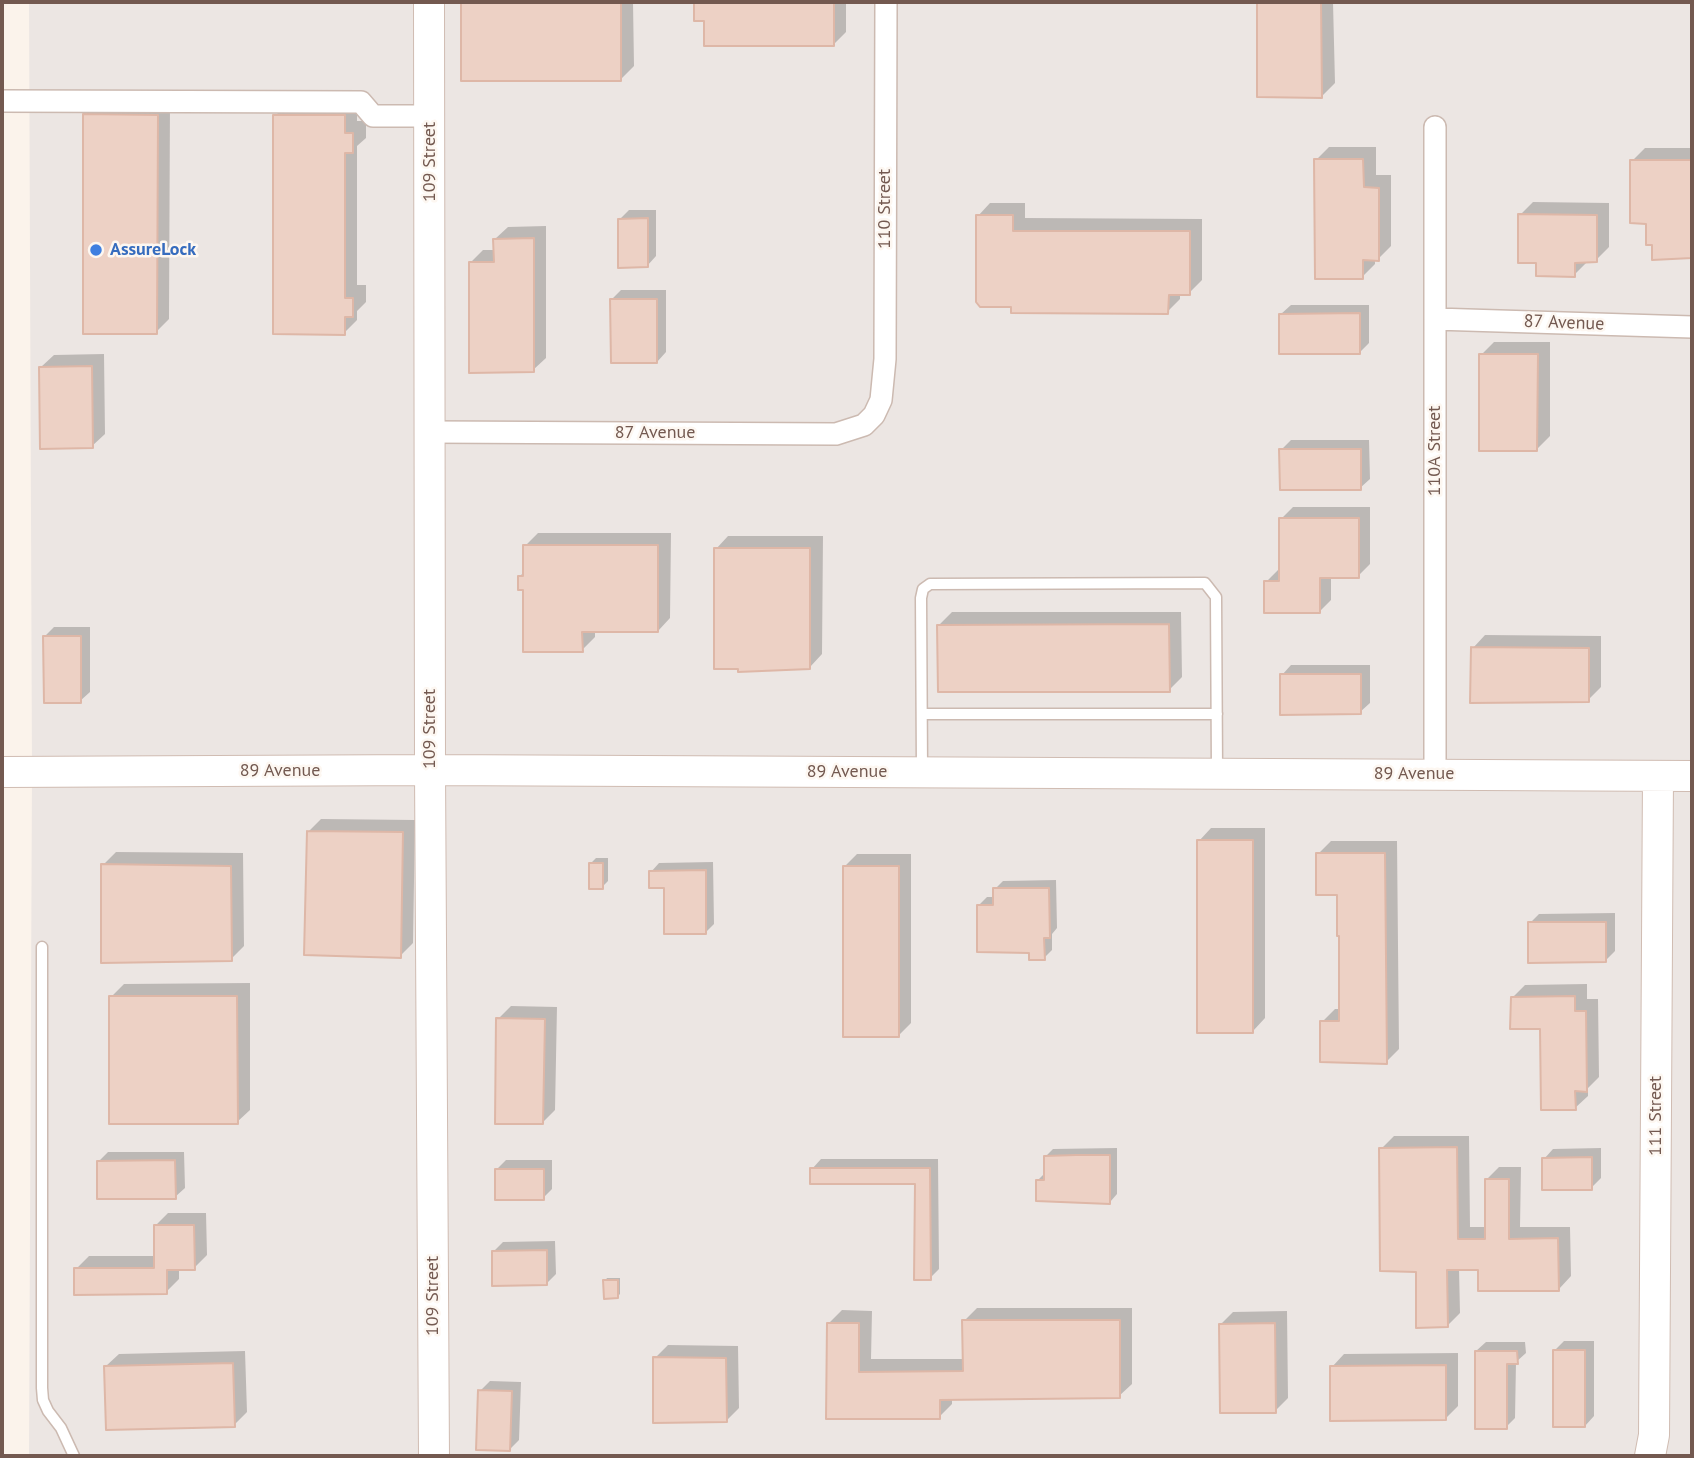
<!DOCTYPE html>
<html>
<head>
<meta charset="utf-8">
<style>
  body { margin:0 }
  #map { position:relative; width:1694px; height:1458px; overflow:hidden; background:#fbf3eb; font-family:"PT Sans",sans-serif }
  canvas { display:block }
  .frame { position:absolute; inset:0; border:4px solid #735950; pointer-events:none }
</style>
</head>
<body>
<div id="map">
<canvas width="1694" height="1458"></canvas>
<div class="frame"></div>
</div>
<script>
const c = document.querySelector('canvas').getContext('2d');
c.lineJoin = 'round';
function fill(path, color) {
  c.fillStyle = color;
  c.fill(path, 'evenodd');
}
function toPath(rows) {
  const path = new Path2D();
  for (const r of rows) {
    path.moveTo(r[0], r[1]);
    for (let i = 2; i < r.length; i += 2) path.lineTo(r[i], r[i + 1]);
  }
  return path;
}
function strokePath(path, color, width, dash) {
  c.strokeStyle = color;
  c.lineWidth = width;
  c.lineCap = dash ? 'butt' : 'round';
  c.setLineDash(dash || []);
  c.stroke(path);
}
function write(font, color, halo, rows, align = 'center') {
  c.font = font + ' "PT Sans",sans-serif';
  c.lineWidth = 5;
  c.setLineDash([]);
  c.textBaseline = 'middle';
  c.strokeStyle = halo;
  c.fillStyle = color;
  for (const [text, x, y, turn = 0] of rows) {
    c.save();
    c.translate(x, y);
    c.rotate((+turn || 0) * Math.PI / 180);
    c.textAlign = isNaN(turn) ? turn : align;
    if (halo) c.strokeText(text, 0, 0);
    c.fillText(text, 0, 0);
    c.restore();
  }
}
fill(toPath([
  [29,2,1692,2,1692,1456,29,1456,32,772]
]), '#ece6e3');
fill(toPath([
  [462,2,633,2,634,66,621,79,462,79],
  [696,2,846,2,846,32,833,45,696,19],
  [1259,2,1333,2,1335,83,1322,96,1259,96],
  [98,102,170,102,169,319,156,332,85,115],
  [288,103,357,103,357,121,366,121,366,138,357,146,357,285,366,285,366,302,357,311,357,320,344,333,275,116],
  [1329,147,1376,147,1376,175,1391,175,1391,246,1378,259,1375,259,1375,264,1362,277,1316,160],
  [1645,148,1692,148,1692,258,1654,258,1654,243,1632,161],
  [1533,202,1609,203,1609,247,1596,260,1587,262,1574,275,1538,261,1520,215],
  [990,203,1025,203,1025,218,1202,219,1202,280,1189,293,1180,293,1180,299,1167,312,978,216],
  [629,210,656,210,656,256,647,266,620,219],
  [546,226,546,358,533,370,470,263,483,250,495,250,495,239,508,227],
  [621,290,666,290,666,352,657,362,612,299],
  [1291,305,1369,305,1369,343,1360,352,1281,314],
  [1494,342,1550,342,1550,436,1537,449,1481,355],
  [104,354,105,434,92,446,41,367,54,355],
  [1291,440,1369,440,1370,479,1360,488,1281,450],
  [1293,507,1370,507,1370,564,1358,576,1331,576,1331,600,1319,612,1266,582,1278,570,1281,570,1281,519],
  [538,533,671,533,670,618,658,631,595,631,595,637,582,650,520,576,525,571,525,546],
  [728,536,823,536,822,654,810,667,716,549],
  [952,612,1181,612,1182,677,1169,690,939,625],
  [54,627,90,627,90,692,80,701,45,636],
  [1485,635,1601,636,1601,687,1588,700,1473,648],
  [1291,665,1370,665,1370,703,1360,712,1282,675],
  [321,819,415,820,413,943,400,956,308,832],
  [1211,828,1265,828,1265,1018,1253,1031,1199,841],
  [1331,841,1397,841,1399,1049,1386,1062,1322,1022,1335,1009,1341,1009,1339,893,1318,854],
  [116,852,243,853,244,946,231,959,103,865],
  [857,854,911,854,911,1023,898,1036,844,867],
  [596,858,608,858,608,881,602,887,590,864],
  [713,862,714,924,706,932,651,872,659,863],
  [1056,880,1057,928,1052,934,1052,950,1044,958,1031,951,979,905,987,897,995,897,995,889,1003,881],
  [1615,913,1615,951,1606,960,1530,923,1539,914],
  [250,983,250,1110,237,1122,111,997,124,984],
  [1587,984,1587,999,1598,999,1599,1077,1588,1088,1588,1096,1575,1108,1541,1027,1512,998,1525,985],
  [511,1006,557,1007,555,1110,542,1123,498,1019],
  [1394,1136,1469,1136,1470,1227,1487,1227,1486,1180,1499,1167,1521,1167,1520,1227,1570,1227,1571,1276,1559,1289,1480,1268,1459,1268,1460,1313,1447,1326,1418,1270,1381,1149],
  [1117,1148,1117,1194,1110,1202,1038,1180,1046,1172,1046,1156,1053,1149],
  [1601,1148,1601,1178,1591,1188,1544,1159,1553,1149],
  [108,1152,184,1152,185,1188,175,1197,99,1161],
  [821,1159,938,1159,939,1269,930,1278,917,1182,812,1169],
  [506,1160,552,1160,552,1189,543,1198,496,1170],
  [168,1213,206,1213,207,1255,194,1268,179,1268,179,1279,166,1292,76,1269,89,1256,155,1256,155,1226],
  [555,1241,556,1274,547,1283,493,1252,503,1242],
  [607,1278,620,1278,620,1294,618,1296,605,1281],
  [977,1308,1132,1308,1132,1384,1119,1396,952,1398,952,1404,939,1417,827,1417,829,1323,842,1310,872,1311,871,1359,964,1359,964,1321],
  [1287,1311,1288,1398,1275,1411,1220,1325,1233,1312],
  [1564,1341,1594,1341,1594,1416,1585,1426,1554,1351],
  [1486,1342,1525,1342,1526,1353,1516,1362,1515,1418,1506,1427,1476,1351],
  [668,1345,738,1346,739,1408,726,1421,655,1358],
  [245,1351,247,1412,234,1425,106,1366,119,1354],
  [1458,1353,1458,1406,1445,1419,1332,1367,1344,1354],
  [490,1381,521,1382,519,1440,509,1450,480,1391],
  [1692,1425,1692,1456,1691,1456,1691,1426]
]), '#0003');
const building = toPath([
  [461,2,621,2,621,81,461,81,461,2],
  [694,2,834,2,834,46,704,46,704,21,694,21,694,2],
  [1257,2,1321,2,1322,98,1257,97,1257,2],
  [83,114,158,115,157,334,83,334,83,114],
  [273,115,345,115,345,133,353,133,353,153,345,153,345,298,353,298,353,317,345,317,345,335,273,334,273,115],
  [1314,159,1363,159,1364,187,1379,188,1379,261,1363,260,1363,279,1315,279,1314,159],
  [1630,160,1692,160,1692,258,1652,260,1652,245,1646,245,1646,224,1630,223,1630,160],
  [1518,214,1597,215,1597,262,1575,263,1575,277,1536,276,1536,263,1518,263,1518,214],
  [976,215,1013,215,1013,231,1190,231,1190,295,1169,295,1168,314,1011,313,1011,307,980,307,976,302,976,215],
  [648,218,648,267,618,268,618,219,648,218],
  [534,238,534,372,469,373,469,262,494,262,493,239,534,238],
  [610,299,657,299,657,363,611,363,610,299],
  [1360,313,1360,354,1279,354,1279,314,1360,313],
  [1479,354,1538,354,1537,451,1479,451,1479,354],
  [92,366,93,448,40,449,39,367,92,366],
  [1279,449,1361,449,1361,490,1280,490,1279,449],
  [1279,518,1359,518,1359,578,1320,578,1320,613,1264,613,1264,581,1279,581,1279,518],
  [523,545,658,545,658,632,582,632,583,652,523,652,523,590,518,590,518,576,523,576,523,545],
  [714,548,810,548,810,669,738,672,738,669,714,669,714,548],
  [1169,624,1170,692,938,692,937,625,1169,624],
  [43,636,81,636,81,703,44,703,43,636],
  [1471,647,1589,648,1589,702,1470,703,1471,647],
  [1280,674,1361,674,1361,714,1280,715,1280,674],
  [307,831,403,832,401,958,304,955,307,831],
  [1197,840,1253,840,1253,1033,1197,1033,1197,840],
  [1316,853,1385,853,1387,1064,1320,1062,1320,1021,1339,1021,1339,936,1337,936,1337,895,1316,895,1316,853],
  [589,863,603,863,603,889,589,889,589,863],
  [101,864,231,866,232,961,101,963,101,864],
  [843,866,899,866,899,1037,843,1037,843,866],
  [706,870,706,934,664,934,664,888,649,888,649,871,706,870],
  [993,888,1049,888,1050,938,1044,938,1045,960,1029,960,1029,953,977,952,977,905,993,905,993,888],
  [1528,922,1606,922,1606,962,1528,963,1528,922],
  [109,996,237,996,238,1124,109,1124,109,996],
  [1575,996,1575,1011,1586,1011,1587,1092,1575,1091,1576,1110,1541,1110,1540,1029,1510,1029,1511,997,1575,996],
  [496,1018,545,1019,543,1124,495,1124,496,1018],
  [1457,1147,1458,1239,1485,1239,1485,1179,1509,1179,1509,1239,1558,1238,1559,1291,1478,1291,1478,1270,1447,1270,1448,1327,1416,1328,1416,1272,1380,1271,1379,1148,1457,1147],
  [1076,1155,1110,1155,1110,1204,1036,1201,1036,1180,1044,1180,1044,1156,1076,1155],
  [1592,1157,1592,1190,1542,1190,1542,1158,1592,1157],
  [175,1160,176,1199,97,1199,97,1161,175,1160],
  [810,1168,930,1168,931,1280,914,1280,915,1184,810,1184,810,1168],
  [495,1169,544,1169,544,1200,495,1200,495,1169],
  [154,1225,194,1225,195,1270,167,1270,167,1294,74,1295,74,1268,154,1268,154,1225],
  [547,1250,547,1285,492,1286,492,1251,547,1250],
  [603,1280,618,1280,618,1298,604,1299,603,1280],
  [962,1320,1120,1320,1120,1398,940,1400,940,1419,826,1419,827,1323,859,1323,859,1372,963,1371,962,1320],
  [1275,1323,1276,1413,1220,1413,1219,1324,1275,1323],
  [1553,1350,1585,1350,1585,1427,1553,1427,1553,1350],
  [1475,1351,1517,1351,1518,1364,1507,1364,1507,1429,1475,1429,1475,1351],
  [653,1357,726,1358,727,1422,653,1423,653,1357],
  [233,1363,235,1427,106,1430,104,1366,233,1363],
  [1446,1365,1446,1420,1330,1421,1330,1366,1446,1365],
  [478,1390,512,1391,510,1451,476,1450,478,1390]
]);
fill(building, '#edd1c5');
strokePath(building, '#deb7a7', 2);
const lane = toPath([
  [922,714,1217,714],
  [922,770,921,598,923,589,930,584,1205,583,1216,597,1217,771],
  [42,947,42,1388,43,1400,48,1411,61,1428,74,1456]
]);
const street = toPath([
  [2,101,361,102,373,116,429,116],
  [1435,127,1435,775],
  [1435,319,1692,327],
  [431,432,836,434,864,425,874,415,881,400,885,359,886,2]
]);
const secondary = toPath([
  [429,2,430,770,434,1456],
  [2,772,430,770,1692,776],
  [1650,1456,1654,1435,1658,776]
]);
strokePath(lane, '#ccbab1', 13);
strokePath(street, '#ccbab1', 24);
strokePath(secondary, '#d0bcb2', 32);
strokePath(lane, '#fff', 10);
strokePath(street, '#fff', 21);
strokePath(secondary, '#fff', 30);
for (const [x, y, r, color] of [
  [96,250,7,"#3f7fe0"]
]) {
  const dot = new Path2D();
  dot.arc(x, y, r, 0, 2 * Math.PI);
  c.fillStyle = color;
  c.fill(dot);
  strokePath(dot, '#fdf7f1', 2.5);
}
write('18px', '#735950', '#fdf7f1', [
  ["109 Street",430,162,-90],
  ["110 Street",885,209,-90],
  ["87 Avenue",1564,323,2],
  ["87 Avenue",655,433],
  ["110A Street",1435,451,-90],
  ["109 Street",430,729,-90],
  ["89 Avenue",280,771],
  ["89 Avenue",847,772],
  ["89 Avenue",1414,774],
  ["111 Street",1656,1116,-90],
  ["109 Street",433,1296,-90]
]);
write('bold 18px', '#366cbe', '#fdf7f1', [
  ["AssureLock",110,250]
], 'left');
</script>
</body>
</html>
